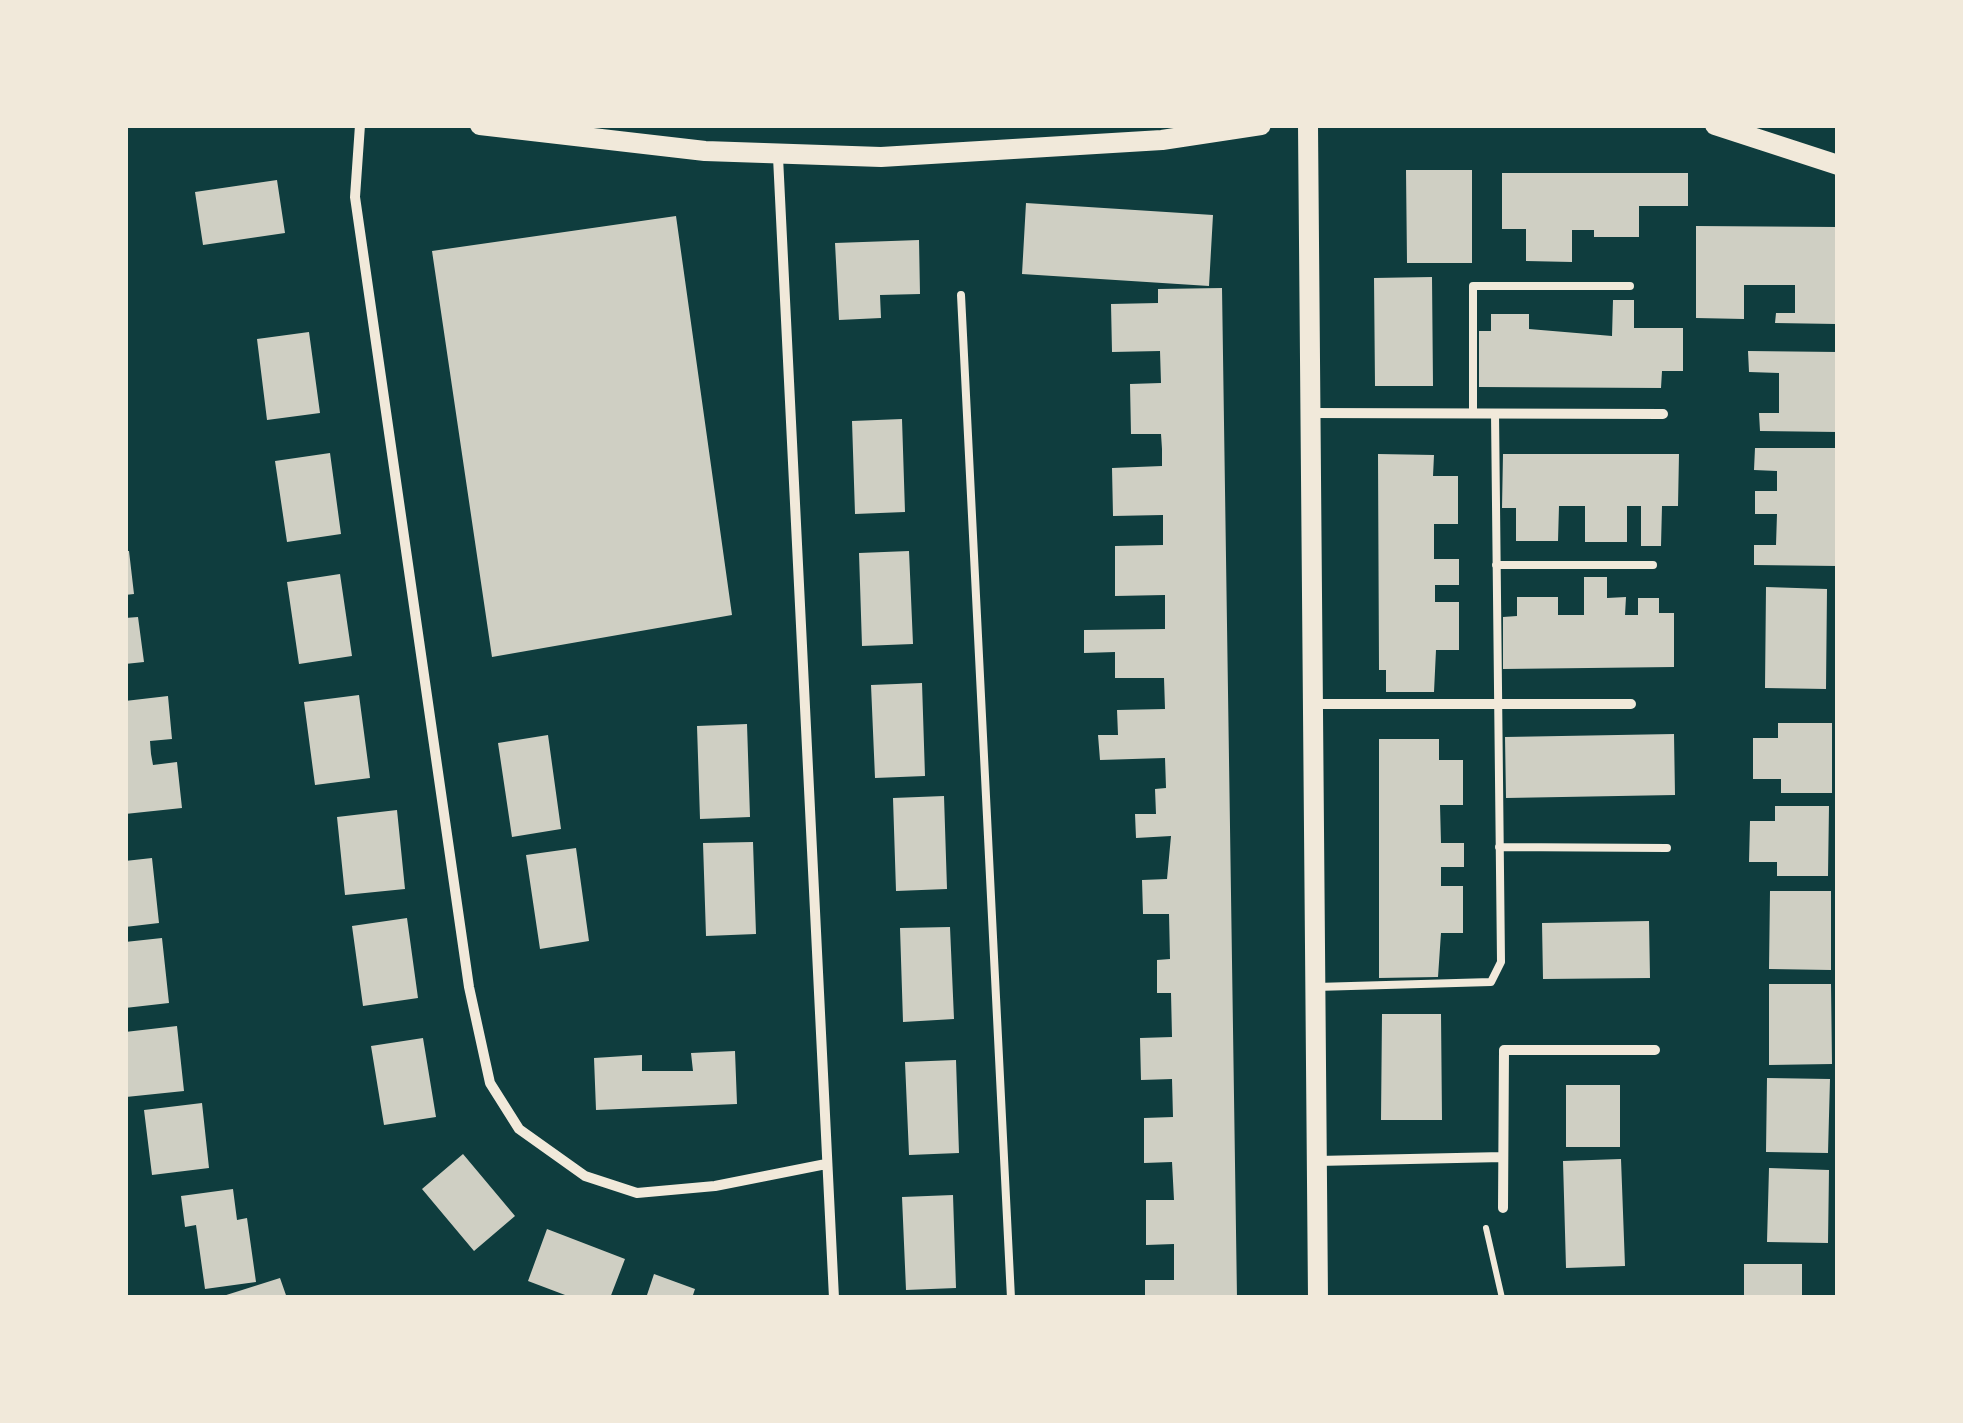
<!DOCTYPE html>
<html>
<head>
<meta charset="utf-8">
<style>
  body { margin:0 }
  #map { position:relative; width:1963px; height:1423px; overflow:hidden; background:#0f3d3e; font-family:Barlow,sans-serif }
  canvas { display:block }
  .frame { position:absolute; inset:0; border:128px solid #f1e9da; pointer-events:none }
</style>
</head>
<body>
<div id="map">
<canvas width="1963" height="1423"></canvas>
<div class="frame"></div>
</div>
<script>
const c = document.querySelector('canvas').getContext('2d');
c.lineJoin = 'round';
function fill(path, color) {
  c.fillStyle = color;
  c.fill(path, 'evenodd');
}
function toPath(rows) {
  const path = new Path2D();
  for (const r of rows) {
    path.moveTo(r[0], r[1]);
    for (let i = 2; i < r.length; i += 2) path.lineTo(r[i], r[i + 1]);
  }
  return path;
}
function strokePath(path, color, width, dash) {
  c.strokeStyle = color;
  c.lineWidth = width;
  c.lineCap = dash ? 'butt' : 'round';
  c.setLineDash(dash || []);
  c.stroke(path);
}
fill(toPath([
  [1406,170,1472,170,1472,263,1407,263],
  [1502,173,1688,173,1688,206,1639,206,1639,237,1594,237,1594,230,1572,230,1572,262,1526,261,1526,229,1502,229],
  [277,180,285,233,203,245,195,192],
  [1026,203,1213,215,1209,286,1022,274],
  [676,216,732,615,492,657,432,251],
  [1696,226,1837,227,1836,324,1775,323,1776,313,1795,313,1795,285,1744,285,1744,319,1696,318],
  [919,240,920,294,880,295,881,318,839,320,835,243],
  [1432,277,1433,386,1375,386,1374,278],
  [1222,288,1237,1298,1145,1298,1145,1280,1174,1280,1174,1244,1146,1245,1146,1200,1174,1200,1172,1162,1144,1163,1144,1118,1173,1117,1172,1079,1141,1080,1140,1038,1172,1037,1171,993,1157,993,1157,960,1170,959,1169,914,1143,914,1142,880,1167,879,1171,836,1136,838,1135,814,1156,814,1155,789,1166,788,1165,758,1100,760,1098,735,1118,735,1117,710,1165,709,1164,678,1115,678,1115,652,1084,653,1084,630,1165,629,1165,595,1115,596,1115,546,1163,545,1163,515,1113,516,1112,468,1162,466,1162,449,1161,434,1131,434,1130,384,1161,383,1160,351,1112,352,1111,304,1158,303,1158,289],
  [1613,300,1634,300,1634,328,1683,328,1683,371,1662,371,1661,388,1479,387,1479,331,1491,331,1491,314,1529,314,1529,329,1612,336],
  [309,332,320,413,267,420,257,339],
  [1748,351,1838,352,1838,432,1760,431,1759,413,1779,413,1779,373,1749,372],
  [902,419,905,512,855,514,852,421],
  [1755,448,1838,448,1837,566,1754,565,1754,545,1776,545,1777,514,1755,514,1755,491,1777,491,1777,471,1754,470],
  [330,453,341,534,287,542,275,461],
  [1378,454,1434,455,1433,476,1458,476,1458,524,1434,524,1434,559,1459,559,1459,585,1435,585,1435,602,1459,602,1459,650,1436,650,1434,692,1386,692,1386,670,1379,670],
  [1503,454,1679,454,1678,506,1662,506,1661,546,1641,546,1641,506,1627,506,1627,542,1585,542,1585,506,1559,506,1558,541,1516,541,1516,508,1502,508],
  [125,551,129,551,134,594,125,595],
  [909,551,913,644,862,646,859,553],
  [340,574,352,656,299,664,287,582],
  [1584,577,1607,577,1607,598,1626,597,1625,615,1638,615,1638,598,1659,598,1659,613,1674,613,1674,667,1503,669,1503,617,1517,616,1517,597,1558,597,1558,615,1584,615],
  [1766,587,1827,589,1826,689,1765,688],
  [138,617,144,662,125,664,125,618],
  [922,683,925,776,875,778,871,685],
  [359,695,370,778,315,785,304,702],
  [168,696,172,739,150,741,151,754,153,765,177,762,182,808,125,814,125,701],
  [1778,723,1832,723,1832,793,1781,793,1781,779,1753,779,1753,738,1778,738],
  [747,724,750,817,700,819,697,726],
  [1674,734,1675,795,1506,798,1505,737],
  [548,735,561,829,512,837,498,743],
  [1379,739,1439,739,1439,760,1463,760,1463,805,1440,805,1441,843,1464,843,1464,867,1441,867,1441,886,1463,886,1463,933,1441,933,1438,977,1379,978],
  [944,796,947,889,896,891,893,798],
  [1775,806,1829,806,1828,876,1777,876,1777,862,1749,862,1750,821,1775,821],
  [397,810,405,889,345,895,337,817],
  [753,842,756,934,706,936,703,843],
  [576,848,589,941,540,949,526,855],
  [152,858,159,923,125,927,125,861],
  [1770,891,1831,891,1831,970,1769,969],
  [407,918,418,998,363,1006,352,926],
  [1649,921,1650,978,1543,979,1542,923],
  [950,927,954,1019,903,1022,900,928],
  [162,938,169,1003,125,1008,125,942],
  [1769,984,1831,984,1832,1064,1769,1065],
  [1382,1014,1441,1014,1442,1120,1381,1120],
  [177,1026,184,1091,126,1097,125,1032],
  [423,1038,436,1117,384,1125,371,1046],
  [735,1051,737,1104,596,1110,594,1058,642,1055,642,1071,693,1071,691,1053],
  [956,1060,959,1153,909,1155,905,1062],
  [1767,1078,1830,1079,1828,1153,1766,1152],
  [1566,1085,1620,1085,1620,1147,1566,1147],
  [202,1103,209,1168,152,1175,144,1110],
  [463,1154,515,1216,474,1251,422,1189],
  [1621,1159,1625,1266,1566,1268,1563,1161],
  [1769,1168,1829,1170,1828,1243,1767,1242],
  [233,1189,237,1220,247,1218,256,1282,205,1289,196,1225,185,1227,181,1196],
  [953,1195,956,1288,906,1290,902,1197],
  [547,1229,625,1259,610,1298,573,1298,528,1281],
  [1744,1264,1802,1264,1802,1298,1744,1298],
  [654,1274,695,1289,692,1298,646,1298],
  [280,1278,287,1298,220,1298,220,1297]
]), '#cfcfc3');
strokePath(toPath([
  [1486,1228,1502,1298]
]), '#f1e9da', 6);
strokePath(toPath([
  [961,295,1011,1298],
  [1473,413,1473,286,1630,286],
  [1496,565,1653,565],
  [1499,847,1667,848],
  [1316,987,1491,982,1501,962,1495,413]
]), '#f1e9da', 8);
strokePath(toPath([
  [360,125,355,197,469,987,490,1083,519,1129,585,1176,637,1193,715,1186,826,1164],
  [778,157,834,1298],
  [1311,413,1663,414],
  [1313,704,1631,704],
  [1317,1161,1503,1157],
  [1503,1208,1504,1050,1655,1050]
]), '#f1e9da', 10);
strokePath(toPath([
  [480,125,705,151,881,157,1162,140,1261,125],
  [1308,125,1318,1298],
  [1715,125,1838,165]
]), '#f1e9da', 20);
</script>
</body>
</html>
